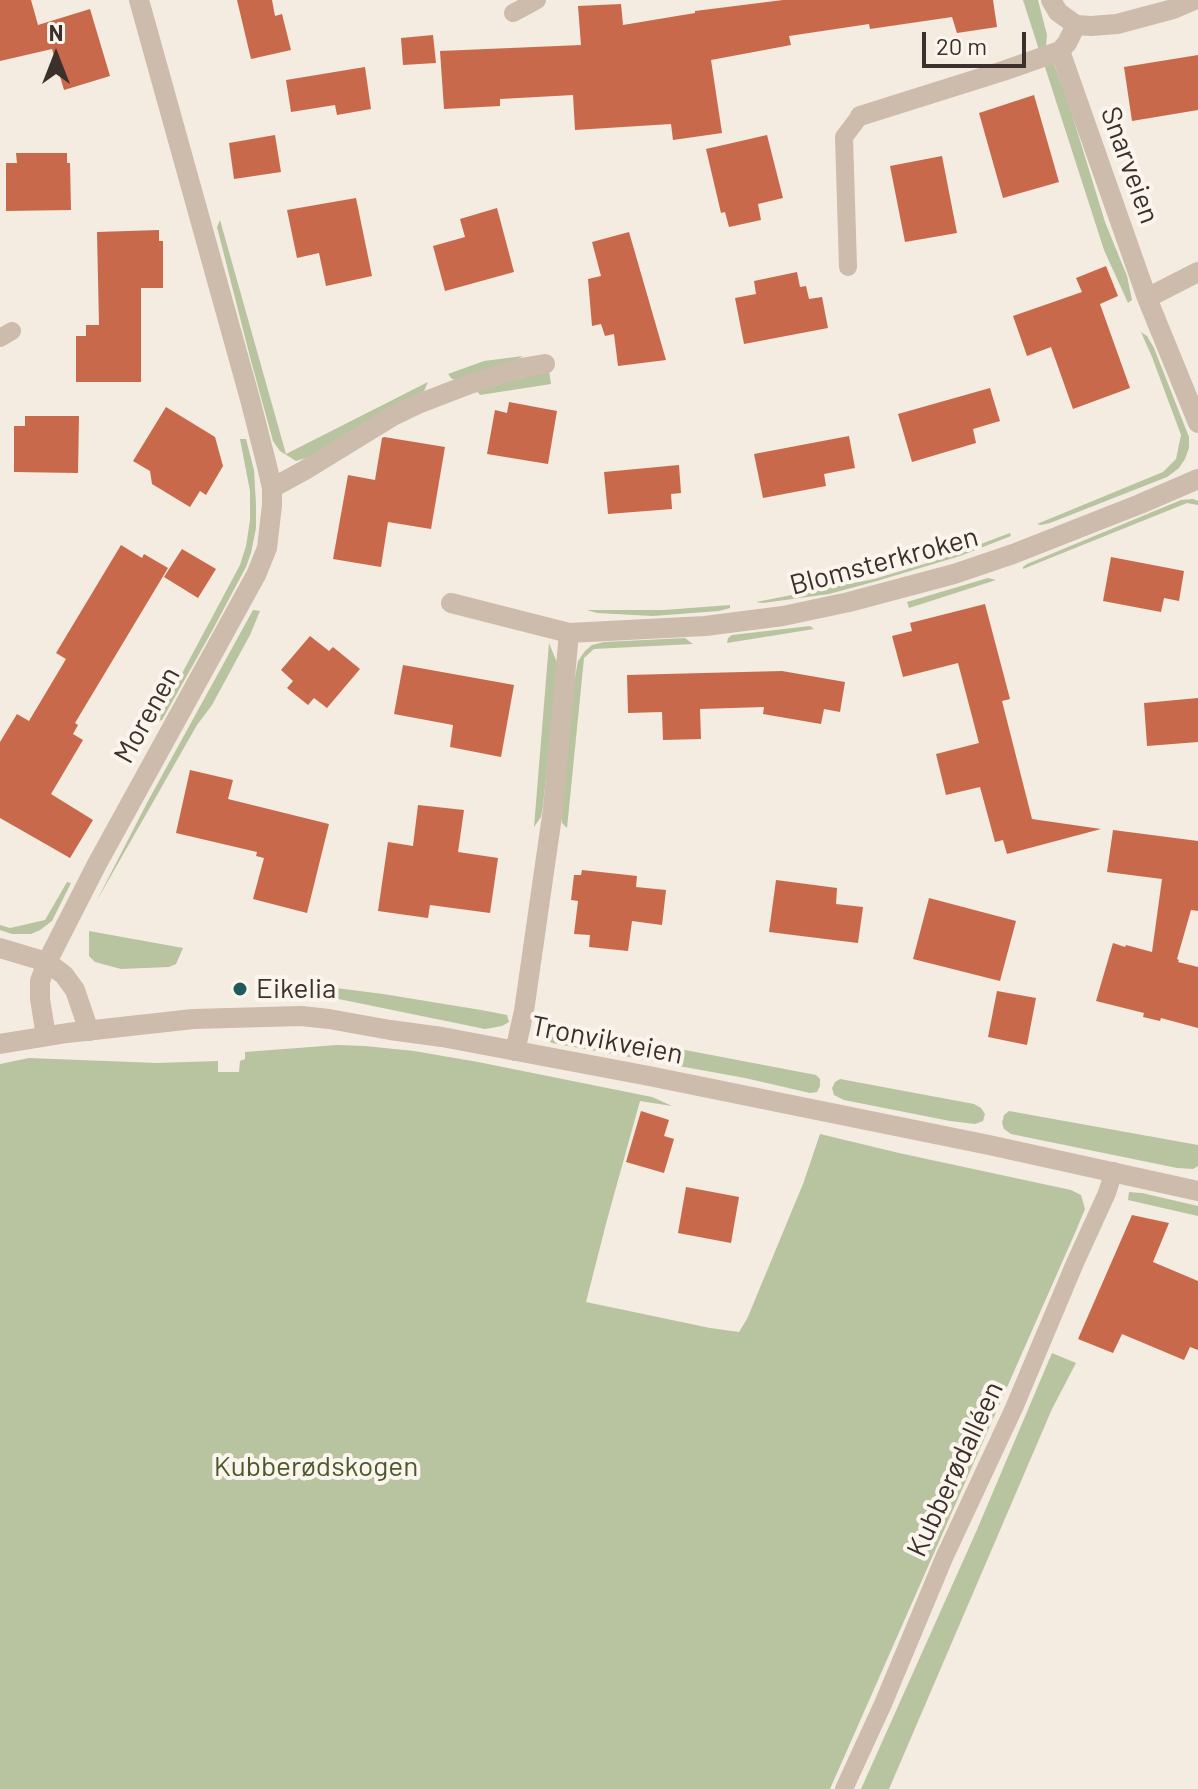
<!DOCTYPE html>
<html>
<head>
<meta charset="utf-8">
<style>
  body { margin:0 }
  #map { position:relative; width:1198px; height:1789px; overflow:hidden; background:#f4ebe1; font-family:Barlow,sans-serif }
  canvas { display:block }
  .north { position:absolute; left:16px; top:16px; width:80px; height:80px; -webkit-text-stroke:6px #fbf5ee; paint-order:stroke; rotate:0deg; font-size:22px; font-weight:700; line-height:32px; text-align:center; color:#3b302b }
  .north::after { content:''; display:block; margin:auto; width:28px; height:36px; background:#3b302b; clip-path:polygon(50% 0,100% 100%,50% 72%,0 100%) }
  .scale { position:absolute; left:922px; top:32px; width:104px; height:36px; box-sizing:border-box; border:4px solid #3b302b; border-top:0; padding-left:10px; font-size:24px; line-height:28px; white-space:nowrap; color:#3b302b; -webkit-text-stroke:6px #fbf5ee; paint-order:stroke }
</style>
</head>
<body>
<div id="map">
<canvas width="1198" height="1789"></canvas>
<div class="north">N</div>
<div class="scale">20 m</div>
</div>
<script>
const c = document.querySelector('canvas').getContext('2d');
c.lineJoin = 'round';
function fill(path, color) {
  c.fillStyle = color;
  c.fill(path, 'evenodd');
}
function toPath(rows) {
  const path = new Path2D();
  for (const r of rows) {
    path.moveTo(r[0], r[1]);
    for (let i = 2; i < r.length; i += 2) path.lineTo(r[i], r[i + 1]);
  }
  return path;
}
function strokePath(path, color, width, dash) {
  c.strokeStyle = color;
  c.lineWidth = width;
  c.lineCap = dash ? 'butt' : 'round';
  c.setLineDash(dash || []);
  c.stroke(path);
}
function write(font, color, halo, rows, align = 'center') {
  c.font = font + ' Barlow,sans-serif';
  c.lineWidth = 8;
  c.setLineDash([]);
  c.textBaseline = 'middle';
  c.strokeStyle = halo;
  c.fillStyle = color;
  for (const [text, x, y, turn = 0] of rows) {
    c.save();
    c.translate(x, y);
    c.rotate((+turn || 0) * Math.PI / 180);
    c.textAlign = isNaN(turn) ? turn : align;
    if (halo) c.strokeText(text, 0, 0);
    c.fillText(text, 0, 0);
    c.restore();
  }
}
fill(toPath([
  [1023,0,1038,0,1047,35,1046,46,1039,50],
  [1053,62,1067,98,1105,222,1127,276,1132,300,1128,303,1104,250,1044,64],
  [220,220,286,454,428,382,424,391,316,455,296,461,280,451,273,441,250,357,217,227],
  [1141,332,1147,336,1154,348,1189,437,1189,448,1185,459,1179,468,1167,477,1050,523,1041,525,1037,524,1163,472,1176,459,1181,435,1152,357],
  [523,356,515,361,462,381,452,379,448,374,484,361],
  [549,370,551,384,480,395,477,391],
  [240,439,246,439,254,470,256,504,256,528,251,553,246,567,212,631,162,720,156,722,240,565,246,546,250,520,250,491],
  [1193,499,1198,501,1198,505,1187,503,1023,569,1023,567,1027,564,1181,500],
  [1010,533,1011,536,960,556,877,581,829,594,763,603,756,602,874,579,941,559],
  [988,578,996,580,909,608,907,602],
  [730,605,730,608,719,611,653,616,597,613,587,610,664,610],
  [253,610,260,611,250,635,212,705,197,725,96,902,148,801],
  [810,626,814,629,727,643,728,638,732,635],
  [685,638,693,644,594,649,584,658,567,828,562,823,561,817,574,683,578,661,585,651,592,645,604,642],
  [549,643,558,665,543,806,541,817,534,827],
  [67,882,71,883,52,921,40,930,31,934,12,934,0,930,0,925,10,928,45,920],
  [89,931,183,948,176,964,169,967,121,969,95,962,89,956],
  [328,987,383,994,481,1010,507,1015,509,1022,502,1026,485,1029,324,996],
  [549,1024,816,1075,820,1079,820,1086,817,1092,810,1093,745,1078,552,1043,544,1037,544,1030],
  [337,1045,365,1046,414,1051,478,1062,652,1097,672,1106,640,1101,607,1220,586,1302,710,1328,739,1332,747,1319,803,1184,820,1134,899,1153,1071,1190,1081,1195,1085,1209,1075,1233,830,1789,0,1789,0,1064,29,1058,157,1063,218,1061,218,1072,239,1072,240,1061,245,1059,245,1052],
  [840,1079,974,1104,981,1108,985,1114,983,1121,975,1124,950,1121,844,1100,834,1095,832,1088,835,1082],
  [1009,1111,1198,1145,1198,1166,1193,1169,1177,1168,1011,1134,1004,1129,1002,1123,1004,1115],
  [1129,1192,1142,1193,1198,1206,1198,1216,1128,1200],
  [1052,1353,1076,1363,1052,1409,889,1789,861,1789,976,1532]
]), '#b8c4a0');
fill(toPath([
  [0,0,31,0,38,25,90,9,110,76,64,90,52,49,0,61],
  [237,0,272,0,275,16,282,14,291,50,251,59],
  [783,0,993,0,997,27,957,33,952,17,870,29,869,24,789,36,791,45,711,60,722,133,673,140,671,124,575,130,573,95,500,99,500,106,444,109,440,51,581,45,578,6,621,4,623,25,695,13,695,11],
  [433,35,436,63,403,65,401,38],
  [1198,55,1198,110,1132,121,1124,67],
  [365,67,371,109,337,115,335,105,291,112,286,80],
  [1034,95,1059,182,1003,198,979,113],
  [275,135,281,172,234,179,229,143],
  [767,135,783,198,758,204,761,220,729,227,725,212,721,213,706,149],
  [16,153,67,153,67,163,70,163,71,210,6,211,6,163,17,163],
  [942,156,957,233,905,242,890,166],
  [356,198,372,276,326,286,319,253,297,258,287,210],
  [497,208,514,272,445,291,433,246,465,237,460,219],
  [159,230,159,241,163,241,163,288,141,288,141,382,76,382,76,336,86,336,86,325,99,325,97,232],
  [629,232,666,360,618,366,614,334,605,336,601,324,592,326,588,279,601,276,592,242],
  [1106,266,1118,296,1100,304,1130,388,1073,409,1051,347,1027,356,1013,316,1082,292,1076,278],
  [797,272,800,287,806,286,809,299,822,297,828,328,744,344,735,298,756,294,754,281],
  [990,388,1000,421,973,429,976,443,912,462,898,414],
  [509,402,557,411,548,464,487,454,495,410,507,413],
  [166,407,215,437,223,466,206,495,200,491,190,507,152,484,150,471,133,461],
  [25,416,79,416,78,473,14,472,14,426,25,426],
  [849,436,855,468,824,474,826,486,763,498,754,454],
  [384,437,445,447,431,529,388,522,381,567,333,559,348,475,375,480,382,438],
  [679,465,681,493,671,494,672,509,608,514,604,472],
  [121,545,142,558,144,554,168,568,75,723,78,725,73,734,83,740,51,794,93,820,70,858,0,818,0,742,17,714,29,721,66,659,56,653],
  [182,549,216,569,198,598,164,577],
  [1111,557,1184,571,1179,601,1164,598,1161,612,1103,601],
  [985,604,1010,699,1002,701,1032,819,1101,829,1007,854,1003,840,995,842,980,787,946,795,936,754,979,743,958,663,903,677,892,636,912,631,910,623],
  [310,636,329,651,333,647,360,669,327,708,314,698,308,705,287,688,293,681,281,670],
  [403,665,514,685,501,757,450,747,453,725,394,714],
  [782,671,845,682,840,712,824,709,821,724,763,714,764,707,700,709,701,739,663,740,662,712,628,713,627,675],
  [1198,698,1198,742,1147,746,1144,703],
  [190,770,233,780,228,799,329,824,307,913,253,899,264,858,256,856,257,852,176,833],
  [418,805,464,810,458,852,498,858,490,913,430,905,428,918,378,911,388,842,413,846],
  [1113,830,1198,841,1198,911,1191,910,1177,959,1179,960,1178,962,1198,967,1198,1028,1161,1018,1160,1021,1143,1017,1144,1013,1096,1001,1113,943,1125,947,1126,945,1152,952,1162,879,1107,872],
  [582,870,637,876,636,887,666,890,662,925,632,921,628,951,589,947,590,935,574,934,578,901,571,900,574,875,581,875],
  [776,880,837,888,836,904,863,907,858,943,769,932],
  [929,898,1016,921,1000,981,913,959],
  [997,991,1036,998,1027,1045,988,1037],
  [641,1111,669,1120,664,1136,674,1139,664,1173,626,1162],
  [686,1187,739,1197,731,1243,678,1233],
  [1132,1215,1169,1223,1153,1262,1198,1281,1198,1350,1190,1347,1184,1360,1122,1334,1113,1353,1078,1339]
]), '#c8694b');
strokePath(toPath([
  [513,13,537,0],
  [848,267,844,137,860,116],
  [0,338,12,331],
  [844,1789,883,1704,944,1558,1014,1408,1075,1263,1107,1193,1114,1171]
]), '#cdbbac', 18);
strokePath(toPath([
  [1051,0,1058,12,1076,25,1091,26,1117,24,1173,9,1194,0],
  [1060,51,1147,298],
  [860,116,1003,71,1060,51,1067,43,1076,25],
  [1198,272,1147,298,1198,423],
  [272,488,305,470,393,416,418,404,470,384,521,368,545,364],
  [451,603,569,633],
  [0,948,47,962,64,975,75,990,89,1031],
  [46,1036,40,999,40,981,47,962,97,864,256,575,267,548,272,505,272,488,267,466,250,399,139,0],
  [515,1051,524,1011,553,809,569,633,705,626,783,616,849,602,954,574,1013,554,1140,504,1198,479]
]), '#cdbbac', 20);
strokePath(toPath([
  [0,1044,67,1033,193,1019,301,1016,329,1019,390,1030,442,1037,649,1076,989,1145,1198,1191]
]), '#cdbbac', 20);
for (const [x, y, r, color] of [
  [240,989,8,"#1f5a5e"]
]) {
  const dot = new Path2D();
  dot.arc(x, y, r, 0, 2 * Math.PI);
  c.fillStyle = color;
  c.fill(dot);
  strokePath(dot, '#fbf5ee', 3);
}
write('28px', '#3b302b', '#fbf5ee', [
  ["Snarveien",1130,165,70],
  ["Blomsterkroken",884,561,-15],
  ["Morenen",147,715,-61],
  ["Tronvikveien",607,1040,11],
  ["Kubberødalléen",955,1469,-65]
]);
write('28px', '#3b302b', '#fbf5ee', [
  ["Eikelia",256,989]
], 'left');
write('28px', '#4a5a2e', '#fbf5ee', [
  ["Kubberødskogen",316,1467]
]);
</script>
</body>
</html>
